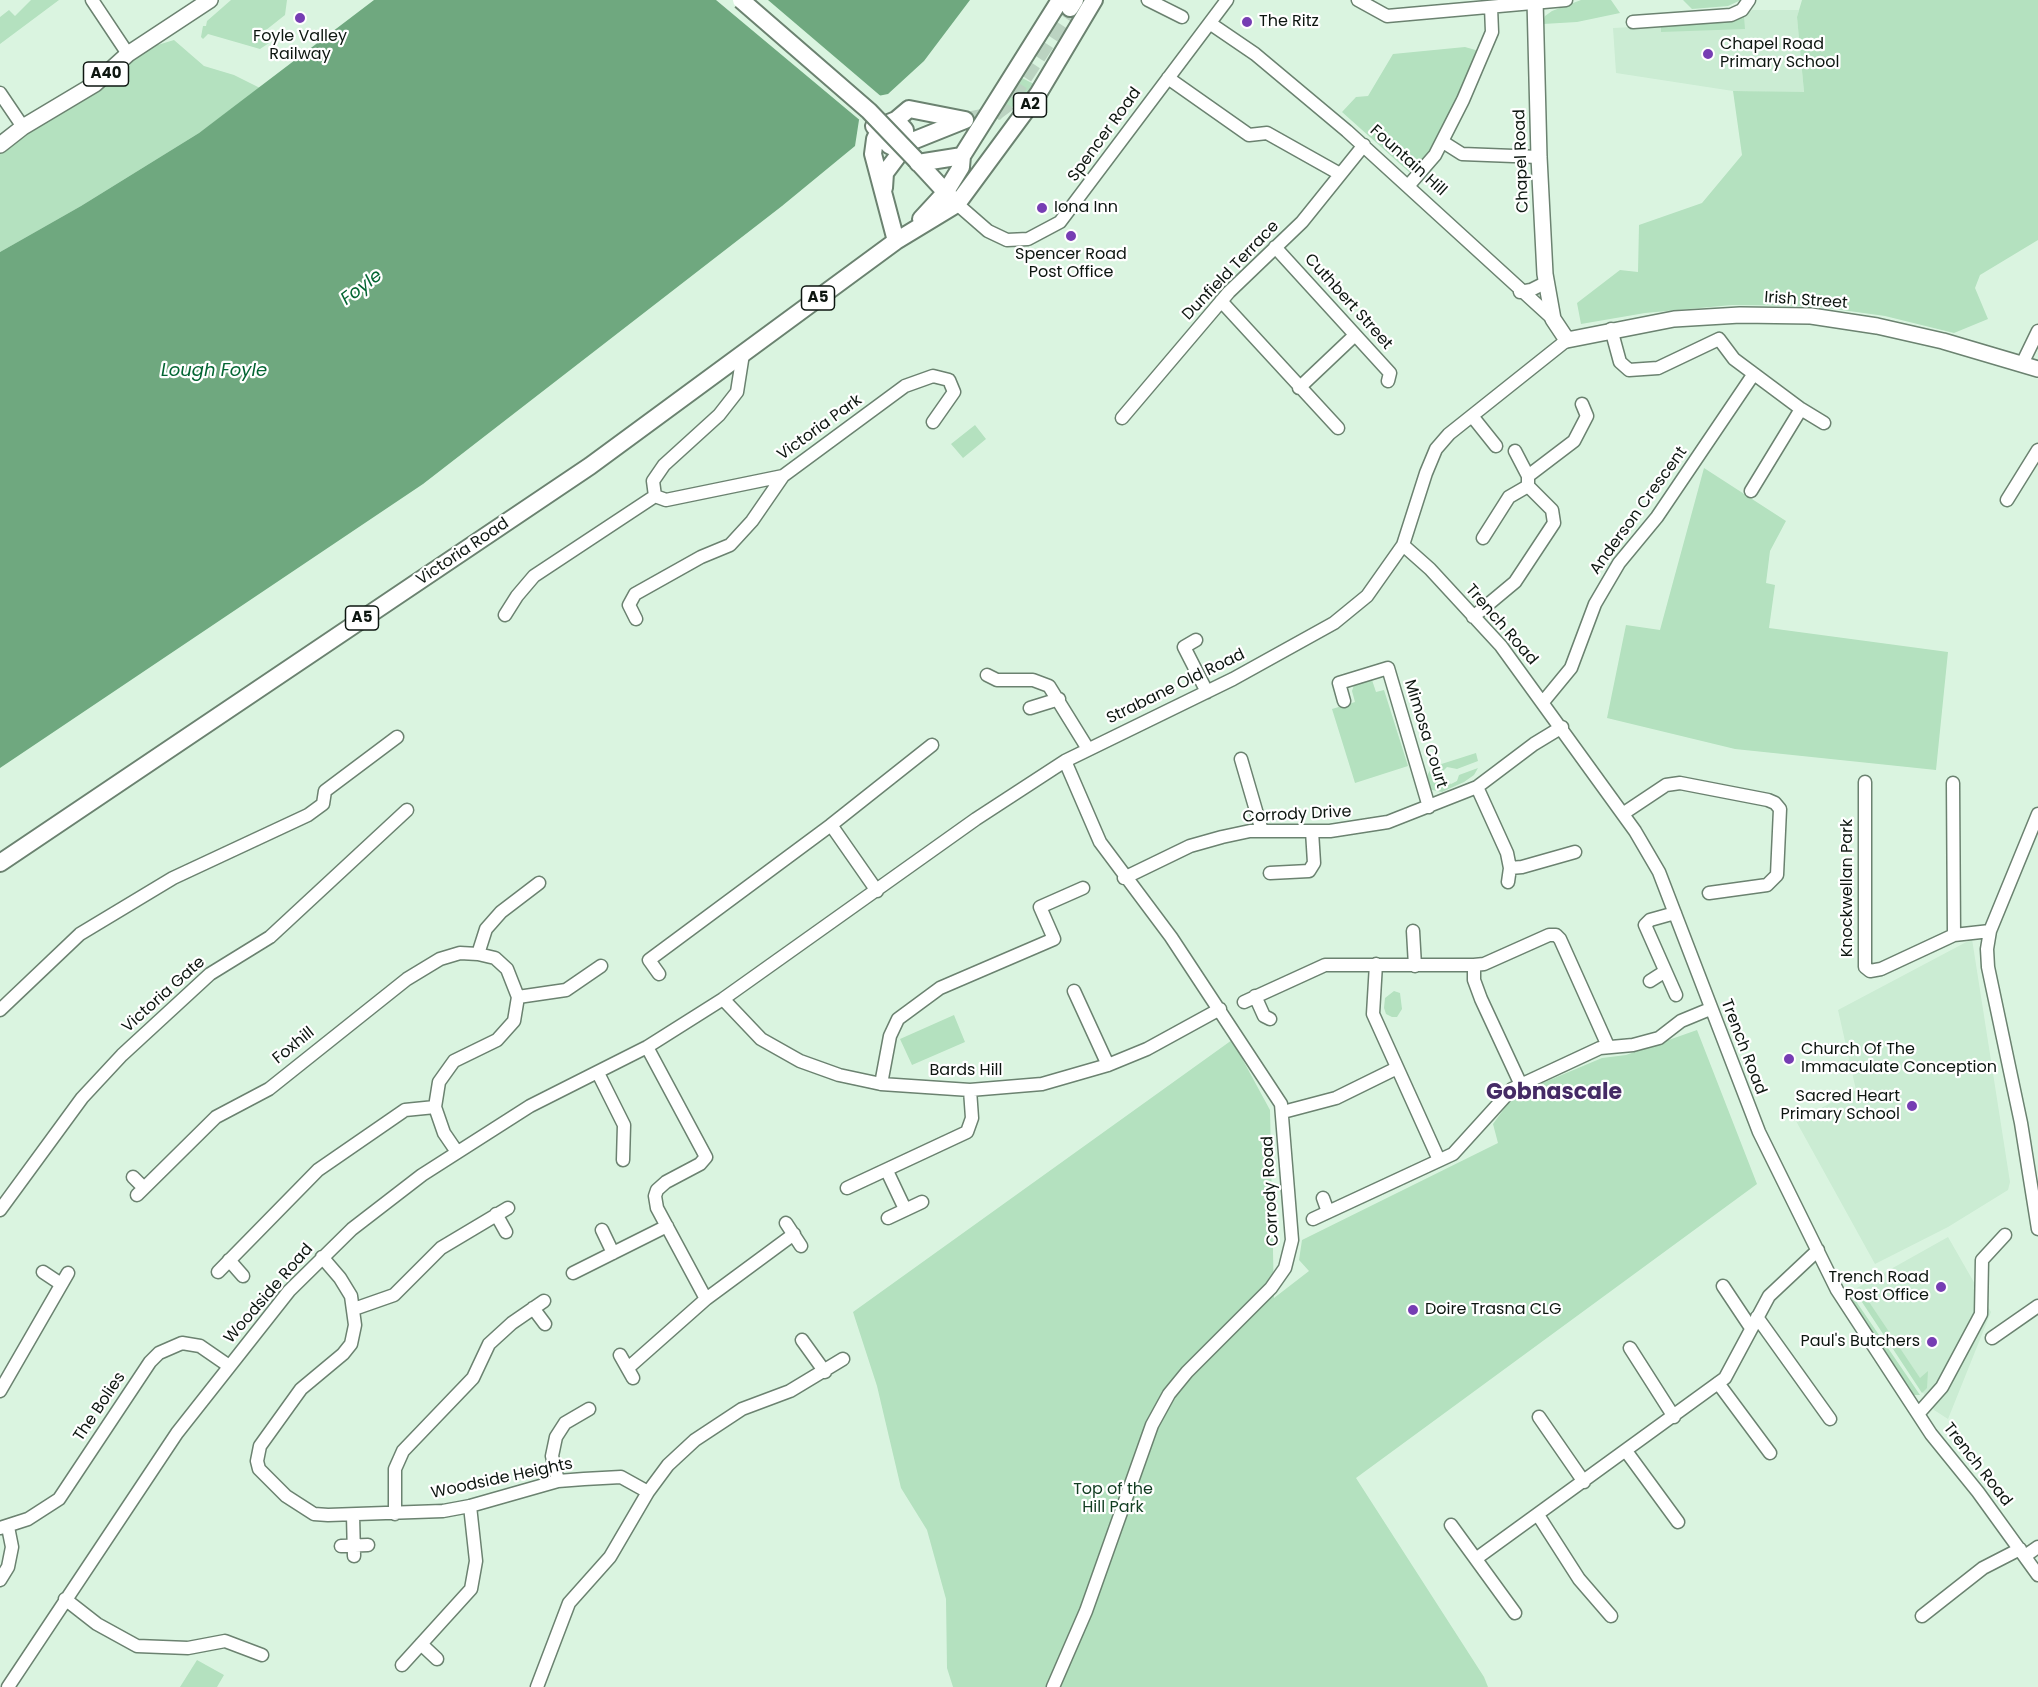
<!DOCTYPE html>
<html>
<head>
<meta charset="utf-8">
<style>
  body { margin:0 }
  canvas { display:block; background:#daf4e0 }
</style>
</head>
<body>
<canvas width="2038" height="1687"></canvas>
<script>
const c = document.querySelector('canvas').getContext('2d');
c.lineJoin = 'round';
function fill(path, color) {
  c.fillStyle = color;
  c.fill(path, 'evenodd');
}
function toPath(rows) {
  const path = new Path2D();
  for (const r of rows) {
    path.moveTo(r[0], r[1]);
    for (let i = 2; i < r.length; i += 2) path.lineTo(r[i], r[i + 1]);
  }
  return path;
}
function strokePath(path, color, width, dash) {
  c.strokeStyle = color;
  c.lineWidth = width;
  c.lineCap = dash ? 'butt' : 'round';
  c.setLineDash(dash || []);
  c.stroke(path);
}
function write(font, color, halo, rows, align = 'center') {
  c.font = font + ' Poppins,sans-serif';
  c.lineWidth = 4.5;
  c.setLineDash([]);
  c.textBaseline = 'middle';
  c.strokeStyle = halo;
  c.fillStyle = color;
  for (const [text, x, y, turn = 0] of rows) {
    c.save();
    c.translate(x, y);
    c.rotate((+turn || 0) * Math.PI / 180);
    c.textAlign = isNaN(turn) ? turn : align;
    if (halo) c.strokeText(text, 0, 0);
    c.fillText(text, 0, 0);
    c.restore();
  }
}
fill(toPath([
  [1752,10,1799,10,1797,17,1804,93,1733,91,1616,73,1613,28,1729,22,1744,17],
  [1972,939,2010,1182,2008,1190,1948,1227,1875,1264,1796,1121,1856,1090,1838,1010],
  [1948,1237,1991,1312,1948,1419,1934,1410,1857,1288]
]), '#cbecd3');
fill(toPath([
  [31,0,59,0,0,44,0,17,9,10,15,16],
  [231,0,287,0,285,15,261,34,269,43,260,49,208,34,203,39,201,37,203,26,206,26,207,21],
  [1581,0,1611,0,1620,13,1577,22,1543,24,1545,16,1552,11],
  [1683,0,1741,0,1728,6,1692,9],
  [1802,0,2038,0,2038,240,1980,275,1975,288,1988,319,1954,333,1885,316,1813,306,1732,305,1645,313,1581,324,1577,303,1620,270,1638,272,1639,225,1702,203,1742,155,1733,91,1804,92,1797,17],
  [1744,17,1745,29,1661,32,1661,26,1729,22],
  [174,40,204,66,234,75,260,88,199,133,81,206,0,252,0,145,128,54],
  [1465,47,1479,51,1442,133,1418,172,1409,172,1342,112,1356,97,1368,96,1393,54],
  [1020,77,1034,84,1000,120,996,118],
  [975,425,986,439,963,458,951,444],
  [1704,468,1786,521,1770,551,1766,583,1775,585,1769,628,1948,652,1936,770,1735,749,1607,718,1626,625,1660,630],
  [1371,677,1376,692,1384,690,1408,766,1355,783,1332,709,1355,702,1352,691,1354,685],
  [1476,753,1478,761,1457,769,1447,767,1442,772,1443,779,1451,784,1457,781,1459,775,1478,768,1474,775,1464,782,1442,792,1432,790,1428,785,1428,774,1432,767],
  [1394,991,1400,993,1402,1009,1397,1017,1392,1017,1386,1014,1384,1008,1385,998],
  [954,1015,965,1042,912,1065,900,1039],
  [1697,1030,1757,1184,1356,1478,1484,1677,1488,1687,953,1687,947,1668,946,1599,927,1530,901,1488,877,1386,853,1312,1232,1040,1270,1110,1274,1298,1309,1271,1299,1260,1302,1240,1498,1143,1493,1124,1514,1095,1602,1058,1626,1055],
  [1864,1290,1863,1293,1920,1378,1928,1371,1927,1388,1922,1393,1860,1299,1859,1293],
  [1849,1291,1920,1395,1913,1395,1856,1308],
  [197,1660,224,1675,217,1687,180,1687]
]), '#b4e1bf');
fill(toPath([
  [374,0,970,0,924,61,888,94,878,96,859,120,855,146,782,206,423,484,0,768,0,252,81,206,199,133]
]), '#6fa87f');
fill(toPath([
  [716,0,768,0,883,98,880,99,862,122]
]), '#daf4e0');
strokePath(toPath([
  [971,119,992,115,1006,105,1070,8]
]), '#bbd3c1', 16, [16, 8]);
const minor = toPath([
  [92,0,128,54],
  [1148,0,1182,17],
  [1358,0,1387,16,1566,0],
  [1633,22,1731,15,1742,10,1749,0],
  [1211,24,1255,54,1347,131,1553,319],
  [1168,78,1249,135,1267,133,1340,174],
  [0,93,23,127],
  [1443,142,1462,154,1539,157],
  [1409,185,1435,155,1463,100,1492,32,1491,7],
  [957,204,988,231,1007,240,1028,239,1060,222,1227,0],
  [1275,247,1390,373,1388,381],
  [1520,292,1531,290,1547,282],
  [1221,301,1338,428],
  [1611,329,1620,362,1629,370,1658,368,1719,339,1734,359,1801,409,1824,423],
  [2022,364,2038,331],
  [1299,388,1355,335],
  [1472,416,1496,446],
  [1122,418,1229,292,1302,222,1364,145],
  [1515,451,1528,476],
  [1751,491,1801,409],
  [655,496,666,500,783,476,905,386,933,376,949,380,954,392,933,422],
  [2007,500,2038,450],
  [1483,538,1509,497,1528,486,1528,476,1574,441,1587,416,1582,404],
  [1403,545,1430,569,1501,646,1635,831,1659,872,1759,1132,1837,1290,1931,1434,1978,1492,2038,1575],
  [505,615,517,596,534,576,655,496,653,481,664,465,719,415,737,392,743,354],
  [1473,617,1515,582,1554,523,1552,510,1528,486],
  [636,619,629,605,635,594,701,557,730,545,752,521,783,476],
  [1196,640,1184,647,1207,692],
  [987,675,997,680,1033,680,1049,686,1088,749],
  [1344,701,1339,683,1388,668,1429,807],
  [1543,702,1571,668,1595,604,1619,563,1657,517,1753,375],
  [1030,708,1059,699],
  [1241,759,1262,831],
  [1865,782,1865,967,1870,971,1881,969,1954,935,1990,931],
  [1953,783,1954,935],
  [1477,787,1507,853,1510,868,1508,882],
  [1624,813,1666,785,1680,783,1768,800,1775,803,1780,809,1777,875,1767,885,1709,893],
  [2038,814,1990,931,1987,949,1988,967,2021,1123,2038,1229],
  [1510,868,1522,867,1575,852],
  [1270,873,1309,871,1314,863,1312,831],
  [1124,878,1190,846,1222,837,1250,831,1330,831,1388,822,1477,787,1534,744,1562,727],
  [877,891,831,825,932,745],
  [1675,913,1650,920,1645,925,1676,995],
  [1413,931,1415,966],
  [478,954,486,929,501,912,539,883],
  [1376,964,1373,1014,1439,1160],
  [1474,965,1474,980,1481,999,1521,1085],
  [659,974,649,960,831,825],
  [1650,981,1664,972],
  [1074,991,1108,1065],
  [1255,996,1264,1016,1270,1019],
  [518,997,566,990,601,966],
  [723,999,761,1039,800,1061,839,1075,881,1084,970,1090,1042,1084,1108,1065,1147,1049,1220,1009],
  [1244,1002,1325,965,1474,965,1484,964,1549,935,1556,935,1560,939,1608,1046],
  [0,1010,80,934,173,878,308,815,323,804,325,791,397,737],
  [647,1047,706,1157,700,1164,666,1182,657,1190,655,1196,657,1208,706,1299],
  [598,1073,624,1125,623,1160],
  [881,1084,890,1036,898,1019,940,988,1054,939,1040,907,1083,888],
  [1283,1112,1336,1098,1397,1068],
  [887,1171,905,1209],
  [133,1177,143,1187],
  [847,1188,967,1132,972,1118,970,1090],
  [137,1195,216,1117,269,1089,407,979,440,959,460,953,478,954,495,958,507,969,518,997,514,1021,497,1040,454,1061,439,1082,435,1107,444,1133,457,1152],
  [1323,1198,1328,1212],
  [0,1210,82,1098,122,1055,210,974,270,937,407,810],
  [496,1214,506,1232],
  [888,1218,922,1202],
  [1313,1219,1453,1154,1512,1089,1600,1048,1633,1045,1659,1038,1681,1021,1710,1009],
  [786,1223,801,1246],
  [602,1230,613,1253],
  [322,1257,340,1278,351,1296,355,1325,351,1344,343,1354,301,1389,260,1446,257,1461,259,1469,286,1496,314,1514,328,1515,443,1511,470,1506,558,1481,584,1479,621,1477,648,1492],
  [229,1260,243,1276],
  [43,1272,61,1284],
  [218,1272,318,1170,405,1110,435,1107],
  [573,1273,667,1226],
  [1723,1286,1751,1328],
  [533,1308,545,1324],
  [354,1309,394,1295,441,1248,508,1208],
  [1757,1317,1830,1419],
  [1992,1338,2038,1306],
  [802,1340,825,1372],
  [1630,1348,1674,1417],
  [620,1355,633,1378],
  [628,1368,706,1299,794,1234],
  [1718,1383,1770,1453],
  [0,1391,68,1273],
  [1918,1414,1942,1387,1981,1314,1982,1260,2005,1235],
  [1539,1417,1584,1482],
  [1626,1451,1678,1522],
  [558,1481,552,1456,556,1437,565,1423,589,1409],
  [395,1514,395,1469,403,1451,473,1378,489,1344,512,1323,544,1301],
  [353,1515,354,1556],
  [1538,1515,1579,1579,1611,1616],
  [1451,1525,1515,1613],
  [0,1528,28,1519,59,1499,150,1362,159,1353,182,1343,200,1346,229,1366],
  [341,1546,368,1545],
  [2025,1556,2038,1547],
  [1477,1558,1725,1378,1769,1296,1818,1250],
  [0,1580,8,1567,12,1547,8,1527],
  [65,1599,97,1624,137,1646,188,1648,225,1641,262,1655],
  [1922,1616,1983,1568,2020,1549],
  [421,1644,437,1659],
  [402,1665,471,1589,476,1561,470,1506],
  [8,1687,177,1433,289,1291,352,1229,422,1175,530,1106,647,1047,723,999,976,819,1065,761,1233,679,1334,623,1367,596,1403,545,1426,473,1436,449,1449,434,1567,340],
  [537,1687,569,1603,610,1557,648,1492,668,1465,695,1440,742,1409,790,1391,843,1359],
  [1053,1687,1086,1611,1152,1425,1169,1394,1187,1372,1271,1288,1285,1268,1292,1240,1281,1104,1171,937,1100,842,1065,761]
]);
const major = toPath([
  [1535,0,1539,157,1545,274,1553,319,1567,340,1674,319,1740,315,1811,316,1877,326,1943,341,2038,369],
  [0,145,23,127,95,84,128,54,210,0]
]);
const highway = toPath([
  [1070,8,1075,0],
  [874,126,889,145,895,148,965,120],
  [916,160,952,199],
  [918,163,962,156],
  [884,188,885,173,906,145,905,130,896,120],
  [921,219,945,193,961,167,962,156,1060,0],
  [896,241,873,154,875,139,881,126,896,120,909,109,965,120],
  [0,863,590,466,896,241,957,204,1038,94,1094,0]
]);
strokePath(minor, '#6b8270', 15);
strokePath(major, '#6b8270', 18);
strokePath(highway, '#6b8270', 20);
strokePath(minor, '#fff', 12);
strokePath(major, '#fff', 15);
strokePath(highway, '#fff', 16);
const highwayBridge = toPath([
  [741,0,869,111,916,160]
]);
strokePath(highwayBridge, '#6b8270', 20, []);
strokePath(highwayBridge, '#fff', 16);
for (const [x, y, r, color] of [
  [300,18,6,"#763db3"],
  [1247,22,6,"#763db3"],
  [1708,54,6,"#763db3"],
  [1042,208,6,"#763db3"],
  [1071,236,6,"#763db3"],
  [1789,1059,6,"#763db3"],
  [1912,1106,6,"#763db3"],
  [1941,1287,6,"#763db3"],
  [1413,1310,6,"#763db3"],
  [1932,1342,6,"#763db3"]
]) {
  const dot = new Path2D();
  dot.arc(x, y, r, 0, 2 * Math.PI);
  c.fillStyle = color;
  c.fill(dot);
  strokePath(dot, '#fff', 2);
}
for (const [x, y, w] of [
  [106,74,45],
  [1030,105,33],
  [818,298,33],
  [362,618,33]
]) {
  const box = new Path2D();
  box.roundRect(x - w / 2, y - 12, w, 24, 4.5);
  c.fillStyle = '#fff';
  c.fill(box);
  strokePath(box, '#0d1610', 1.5);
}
write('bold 15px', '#0d1610', null, [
  ["A40",106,74],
  ["A2",1030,105],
  ["A5",818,298],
  ["A5",362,618]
]);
write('16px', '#0d1610', '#fff', [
  ["The Ritz",1259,22],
  ["Foyle Valley",300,37,"center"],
  ["Railway",300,55,"center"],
  ["Chapel Road",1720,45],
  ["Primary School",1720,63],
  ["Iona Inn",1054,208],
  ["Spencer Road",1071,255,"center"],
  ["Post Office",1071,273,"center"],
  ["Church Of The",1801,1050],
  ["Immaculate Conception",1801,1068],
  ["Sacred Heart",1900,1097,"right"],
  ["Primary School",1900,1115,"right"],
  ["Trench Road",1929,1278,"right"],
  ["Post Office",1929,1296,"right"],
  ["Doire Trasna CLG",1425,1310],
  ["Paul's Butchers",1920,1342,"right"]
], 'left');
write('16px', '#0d1610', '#fff', [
  ["Spencer Road",1105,135,-54],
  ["Fountain Hill",1408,161,42],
  ["Chapel Road",1522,161,-92],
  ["Dunfield Terrace",1231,271,-46],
  ["Irish Street",1806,301,4],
  ["Cuthbert Street",1348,302,48],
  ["Victoria Park",820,428,-36],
  ["Anderson Crescent",1639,511,-54],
  ["Victoria Road",463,552,-34],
  ["Trench Road",1501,625,49],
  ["Strabane Old Road",1176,687,-26],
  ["Mimosa Court",1425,734,73],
  ["Corrody Drive",1297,815,-3],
  ["Knockwellan Park",1848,888,-90],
  ["Victoria Gate",164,995,-42],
  ["Foxhill",294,1046,-39],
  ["Trench Road",1743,1047,69],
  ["Bards Hill",966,1071],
  ["Corrody Road",1271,1191,-93],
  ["Woodside Road",269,1294,-49],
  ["The Bolies",100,1407,-56],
  ["Trench Road",1977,1465,52],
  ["Woodside Heights",502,1479,-12]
]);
write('16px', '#113d21', '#fff', [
  ["Top of the",1113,1490],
  ["Hill Park",1113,1508]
]);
write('italic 18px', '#036532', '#fff', [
  ["Foyle",362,288,-37],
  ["Lough Foyle",214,371]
]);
write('bold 22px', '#452b65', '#fff', [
  ["Gobnascale",1554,1093]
]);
</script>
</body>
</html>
